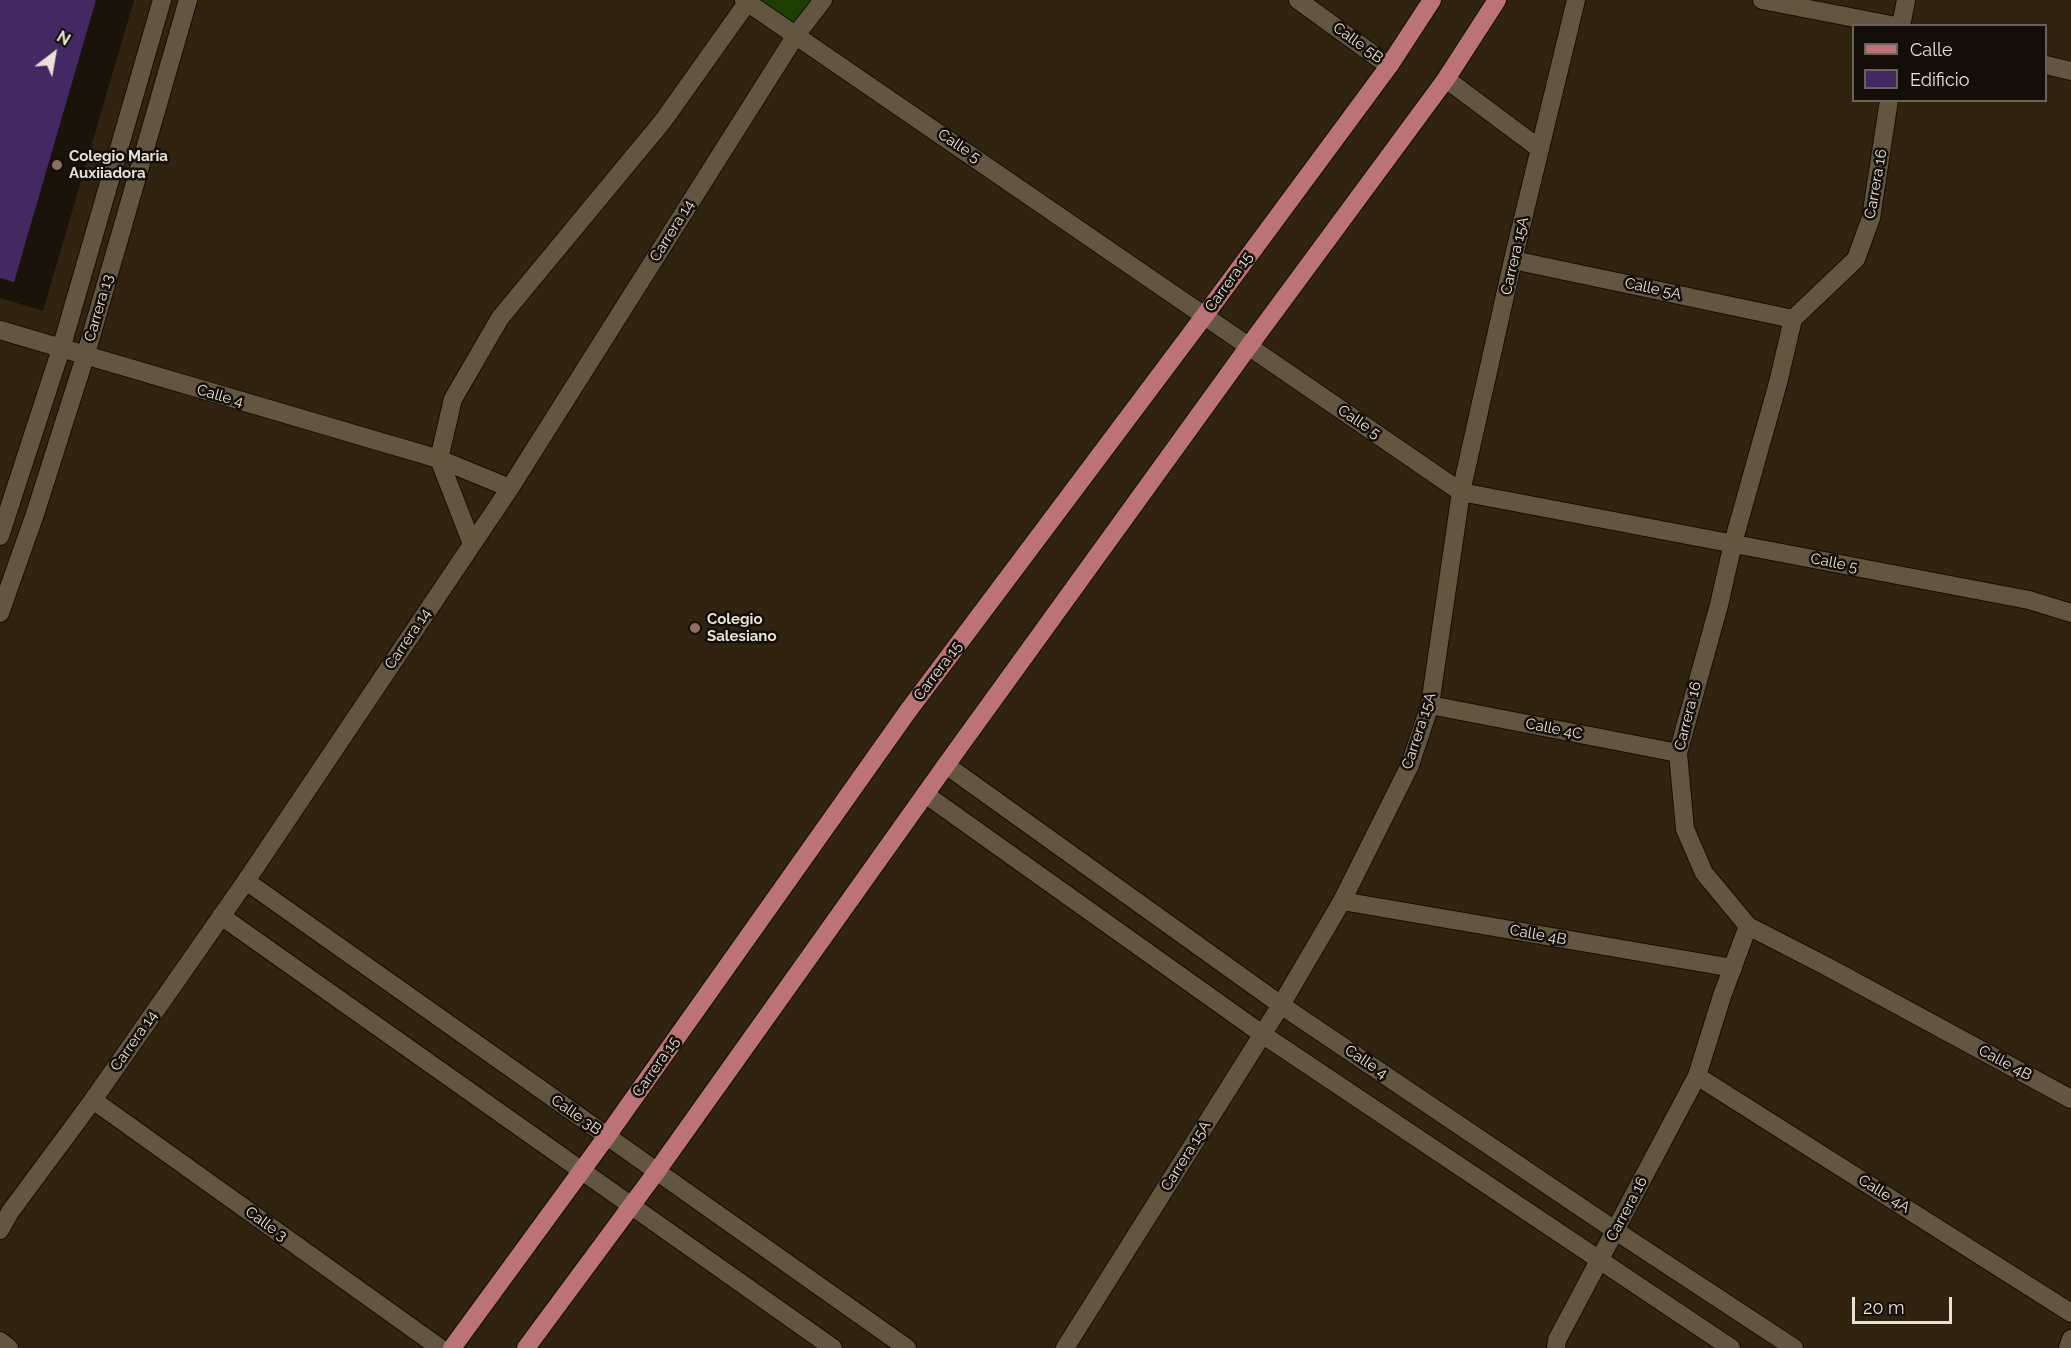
<!DOCTYPE html>
<html>
<head>
<meta charset="utf-8">
<style>
  body { margin:0 }
  #map { position:relative; width:2071px; height:1348px; overflow:hidden; background:#302411; font-family:Raleway,sans-serif }
  canvas { display:block }
  .legend { position:absolute; left:1852px; top:24px; width:195px; height:78px; box-sizing:border-box; background:#130e07; border:2px solid #686259; margin:0; padding:8px 10px; list-style:none; font-size:18px; color:#e8e1d5 }
  .legend li { display:flex; align-items:center; gap:12px; height:30px }
  .legend b { width:30px; border:2px solid #686259 }
  .north { position:absolute; left:24px; top:24px; width:60px; height:60px; -webkit-text-stroke:4px #130e07; paint-order:stroke; rotate:31deg; font-size:16px; font-weight:700; line-height:24px; text-align:center; color:#e8e1d5 }
  .north::after { content:''; display:block; margin:auto; width:21px; height:27px; background:#e8e1d5; clip-path:polygon(50% 0,100% 100%,50% 72%,0 100%) }
  .scale { position:absolute; left:1852px; top:1297px; width:100px; height:27px; box-sizing:border-box; border:3px solid #e8e1d5; border-top:0; padding-left:8px; font-size:18px; line-height:21px; white-space:nowrap; color:#e8e1d5; -webkit-text-stroke:4px #130e07; paint-order:stroke }
</style>
</head>
<body>
<div id="map">
<canvas width="2071" height="1348"></canvas>
<ul class="legend">
<li><b style="height:8px;background:#bb7378"></b>Calle</li>
<li><b style="height:16px;background:#432962"></b>Edificio</li>
</ul>
<div class="north">N</div>
<div class="scale">20 m</div>
</div>
<script>
const c = document.querySelector('canvas').getContext('2d');
c.lineJoin = 'round';
function fill(path, color) {
  c.fillStyle = color;
  c.fill(path, 'evenodd');
}
function toPath(rows) {
  const path = new Path2D();
  for (const r of rows) {
    path.moveTo(r[0], r[1]);
    for (let i = 2; i < r.length; i += 2) path.lineTo(r[i], r[i + 1]);
  }
  return path;
}
function strokePath(path, color, width, dash) {
  c.strokeStyle = color;
  c.lineWidth = width;
  c.lineCap = dash ? 'butt' : 'round';
  c.setLineDash(dash || []);
  c.stroke(path);
}
function write(font, color, halo, rows, align = 'center') {
  c.font = font + ' Raleway,sans-serif';
  c.lineWidth = 5;
  c.setLineDash([]);
  c.textBaseline = 'middle';
  c.strokeStyle = halo;
  c.fillStyle = color;
  for (const [text, x, y, turn = 0] of rows) {
    c.save();
    c.translate(x, y);
    c.rotate((+turn || 0) * Math.PI / 180);
    c.textAlign = isNaN(turn) ? turn : align;
    if (halo) c.strokeText(text, 0, 0);
    c.fillText(text, 0, 0);
    c.restore();
  }
}
fill(toPath([
  [749,0,823,0,796,35]
]), '#1e3e00');
fill(toPath([
  [0,0,134,0,43,311,0,298]
]), '#0007');
fill(toPath([
  [0,0,96,0,14,282,0,278]
]), '#432962');
const street = toPath([
  [744,0,1461,492,2029,600,2071,613],
  [1298,0,1389,66],
  [1762,0,1896,26],
  [1901,26,1906,0],
  [2046,65,2071,71],
  [1446,79,1540,149],
  [1513,260,1793,319],
  [0,330,439,459,510,488],
  [0,536,61,349,162,0],
  [472,544,439,459,453,399,500,318,663,121,749,0],
  [0,613,35,514,85,357,188,0],
  [1430,705,1678,753],
  [946,765,1281,1005,1616,1231,1794,1348],
  [925,794,1262,1034,1731,1348],
  [246,881,907,1348],
  [1342,901,1733,968],
  [221,916,833,1348],
  [1748,926,1826,966,2071,1099],
  [1697,1076,2071,1313],
  [93,1100,440,1348],
  [0,1230,10,1212,93,1100,246,881,510,488,796,35,823,0],
  [0,1341,9,1348],
  [1065,1348,1281,1005,1342,901,1410,765,1430,705,1461,492,1513,260,1576,0],
  [1556,1348,1557,1340,1697,1076,1722,996,1748,926,1704,873,1685,829,1678,753,1719,605,1733,543,1778,383,1793,319,1856,259,1871,218,1889,100],
  [2068,1348,2071,1339]
]);
const primary = toPath([
  [452,1348,607,1136,908,711,1205,315,1389,66,1432,0],
  [526,1348,657,1171,946,765,1249,346,1446,79,1497,0]
]);
strokePath(street, '#170d00', 20);
strokePath(primary, '#170d00', 20);
strokePath(street, '#625641', 18);
strokePath(primary, '#bb7378', 18);
for (const [x, y, r, color] of [
  [57,165,6,"#8d6e63"],
  [695,628,6,"#8d6e63"]
]) {
  const dot = new Path2D();
  dot.arc(x, y, r, 0, 2 * Math.PI);
  c.fillStyle = color;
  c.fill(dot);
  strokePath(dot, '#130e07', 2);
}
write('15px', '#e8e1d5', '#130e07', [
  ["Calle 5B",1358,43,36],
  ["Calle 5",959,146,34],
  ["Carrera 16",1876,184,-80],
  ["Carrera 14",672,231,-58],
  ["Carrera 15A",1515,256,-77],
  ["Carrera 15",1229,282,-54],
  ["Calle 5A",1653,289,12],
  ["Carrera 13",99,308,-74],
  ["Calle 4",220,396,16],
  ["Calle 5",1359,422,34],
  ["Calle 5",1834,563,11],
  ["Carrera 14",408,639,-56],
  ["Carrera 15",938,671,-53],
  ["Carrera 16",1688,716,-76],
  ["Calle 4C",1554,729,11],
  ["Carrera 15A",1419,731,-72],
  ["Calle 4B",1538,935,10],
  ["Carrera 14",134,1041,-55],
  ["Calle 4",1366,1062,34],
  ["Calle 4B",2005,1063,28],
  ["Carrera 15",656,1067,-55],
  ["Calle 3B",576,1115,35],
  ["Carrera 15A",1186,1156,-58],
  ["Calle 4A",1884,1194,32],
  ["Carrera 16",1627,1209,-62],
  ["Calle 3",266,1224,36]
]);
write('bold 15px', '#e8e1d5', '#130e07', [
  ["Colegio Maria",69,156],
  ["Auxiiadora",69,173],
  ["Colegio",707,619],
  ["Salesiano",707,636]
], 'left');
</script>
</body>
</html>
